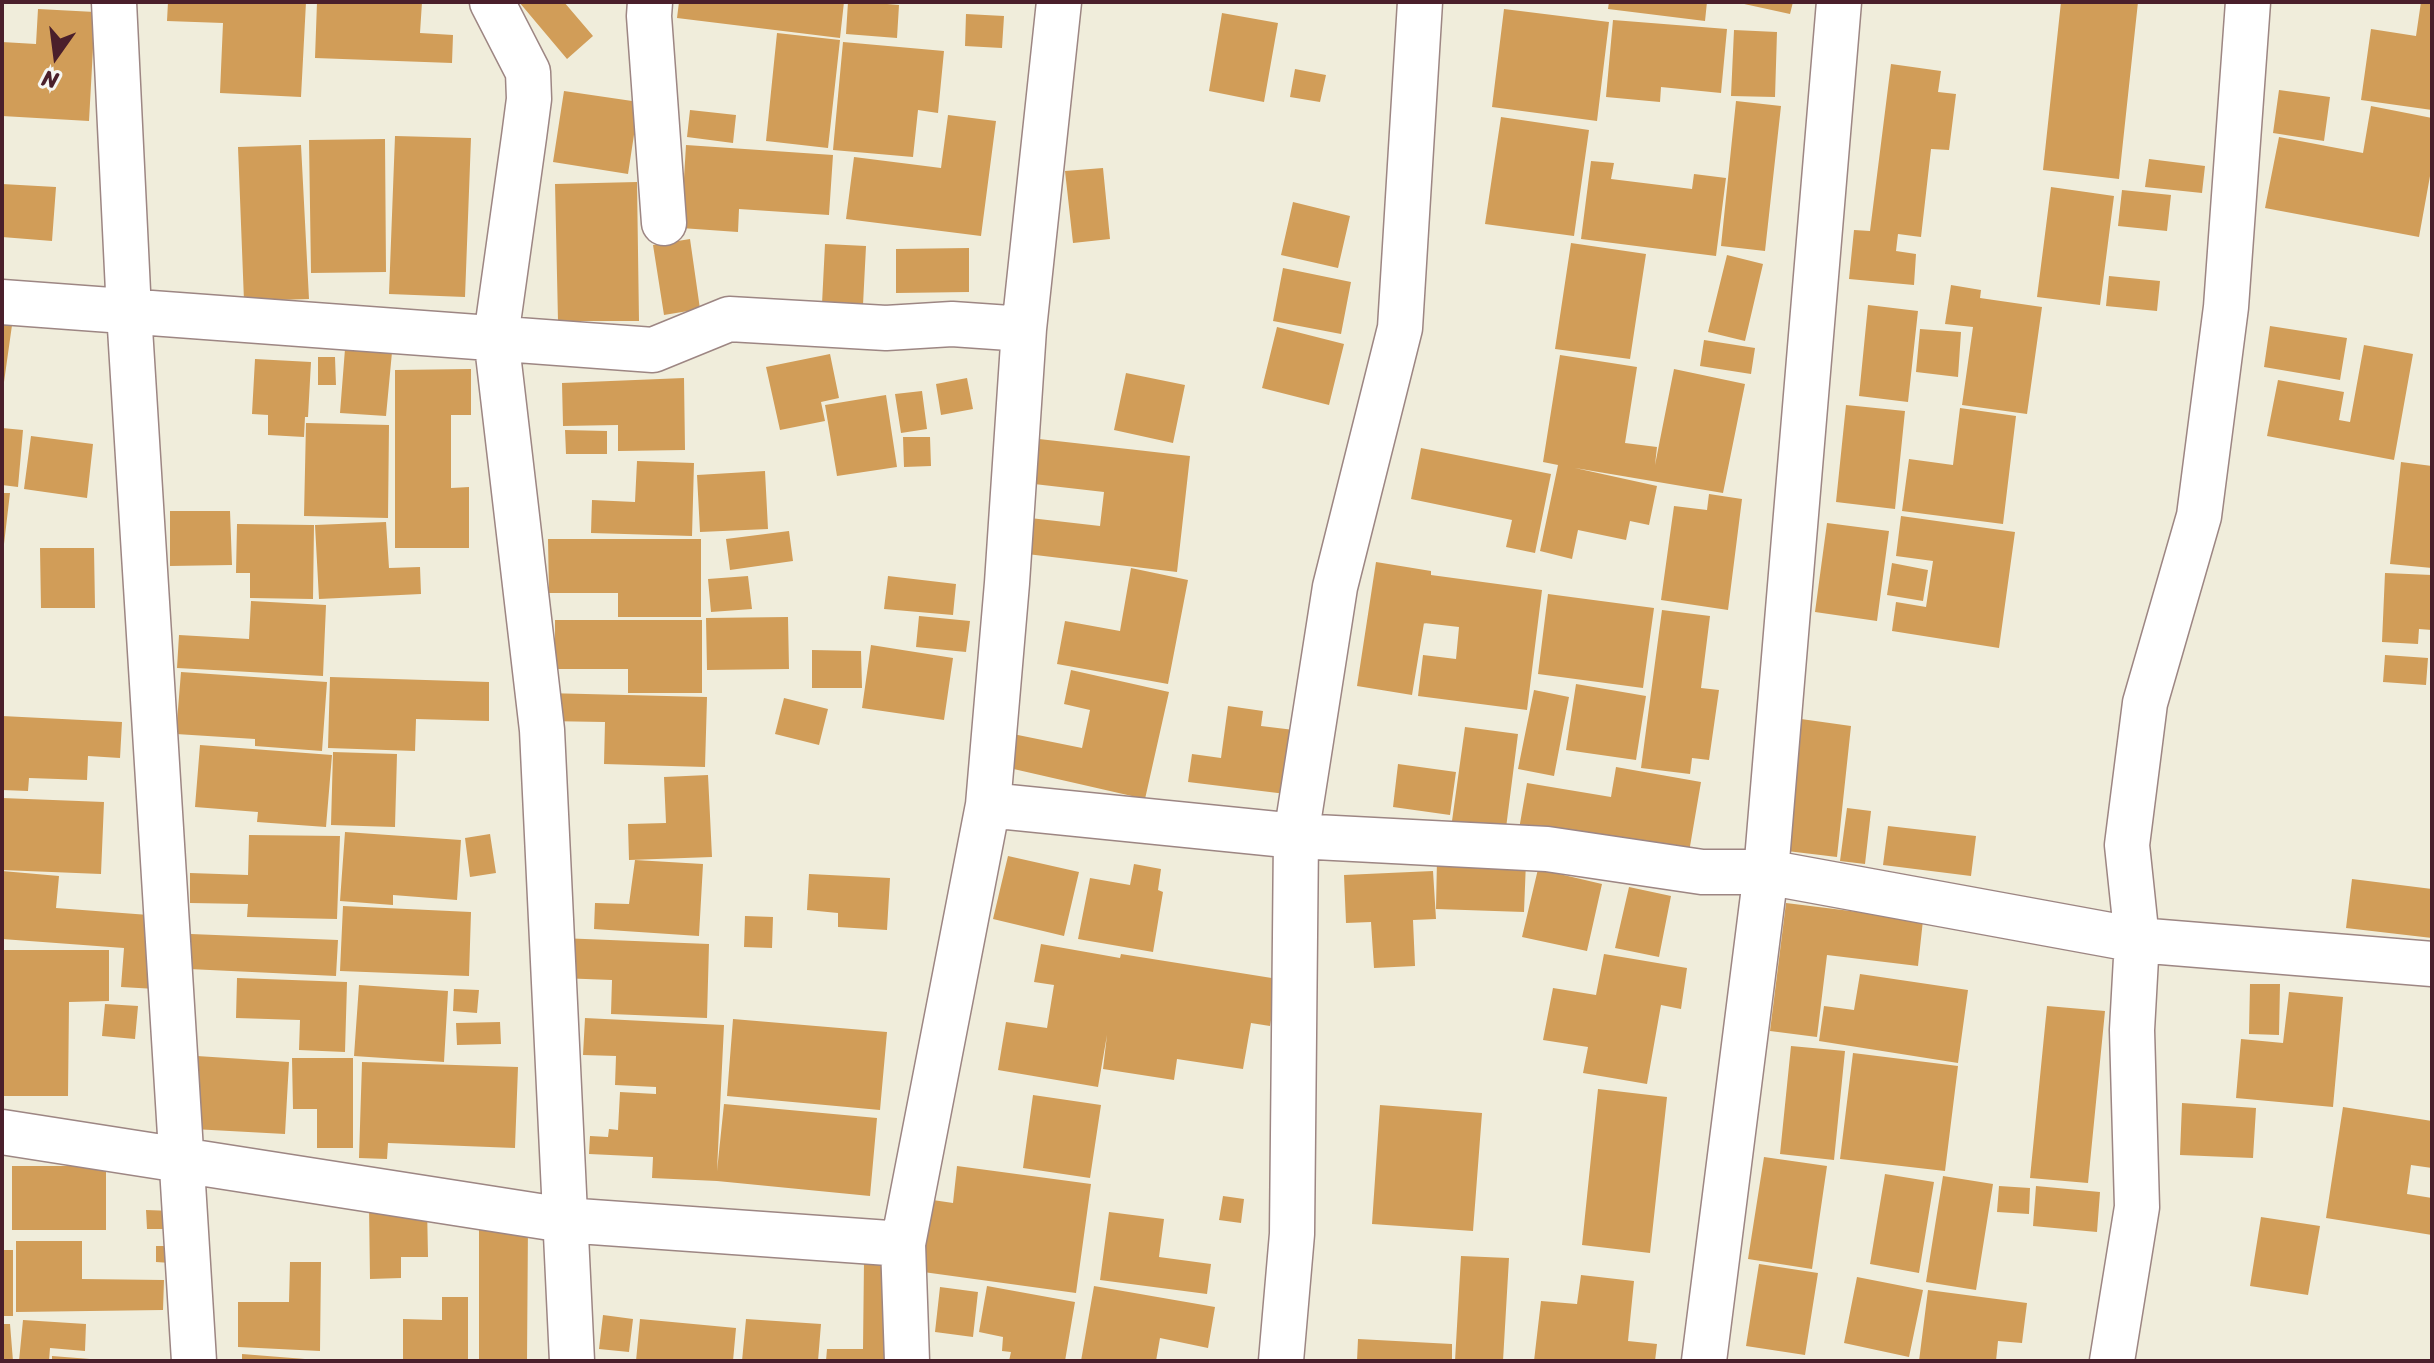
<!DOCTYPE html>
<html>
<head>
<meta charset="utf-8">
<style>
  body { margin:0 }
  #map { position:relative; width:2434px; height:1363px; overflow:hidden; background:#f0eddb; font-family:Sriracha,sans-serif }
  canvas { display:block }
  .frame { position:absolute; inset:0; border:4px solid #4a1f2b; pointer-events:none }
  .north { position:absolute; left:16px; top:16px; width:80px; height:80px; -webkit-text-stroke:6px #f6f6f2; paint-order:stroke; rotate:194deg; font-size:22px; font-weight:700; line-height:32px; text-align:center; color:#4a1f2b }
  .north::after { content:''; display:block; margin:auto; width:28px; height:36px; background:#4a1f2b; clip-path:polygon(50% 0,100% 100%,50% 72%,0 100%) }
</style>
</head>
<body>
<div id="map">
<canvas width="2434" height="1363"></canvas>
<div class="frame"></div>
<div class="north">N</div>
</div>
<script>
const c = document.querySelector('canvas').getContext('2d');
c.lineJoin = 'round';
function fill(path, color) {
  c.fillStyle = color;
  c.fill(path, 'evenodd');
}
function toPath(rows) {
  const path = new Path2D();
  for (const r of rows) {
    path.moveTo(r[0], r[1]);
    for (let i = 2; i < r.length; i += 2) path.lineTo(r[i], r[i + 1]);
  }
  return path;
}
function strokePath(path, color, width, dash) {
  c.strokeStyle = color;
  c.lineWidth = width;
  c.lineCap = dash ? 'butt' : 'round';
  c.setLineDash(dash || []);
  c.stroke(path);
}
fill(toPath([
  [168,2,306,2,301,97,220,93,223,23,167,21],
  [317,2,422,2,420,33,453,35,452,63,315,58],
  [519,2,564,2,593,36,567,59],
  [679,2,844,2,840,38,677,18],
  [848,2,888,2,887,4,899,5,897,38,846,34],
  [1609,2,1707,2,1705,21,1608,9],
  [1735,2,1793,2,1790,14],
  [2061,2,2138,2,2119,179,2043,170],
  [2421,2,2432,4,2432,110,2361,100,2371,29,2416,36],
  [38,9,95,12,89,121,2,116,2,42,36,44],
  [1504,9,1609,22,1597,121,1492,107],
  [1222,13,1278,23,1264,102,1209,91],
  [966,14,1004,16,1002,48,965,46],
  [1613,20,1727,29,1721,93,1661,87,1660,102,1606,97],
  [1734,30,1777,32,1775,97,1731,96],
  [777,33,840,40,828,148,766,141],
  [843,42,944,51,938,113,918,110,913,157,833,150],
  [1891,64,1941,71,1938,92,1956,94,1949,150,1931,149,1921,237,1898,234,1896,251,1916,254,1914,285,1849,279,1854,230,1870,231],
  [1295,69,1326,75,1320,102,1290,97],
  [2279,90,2330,97,2324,141,2273,133],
  [564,91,639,102,628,174,553,162],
  [1736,101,1781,106,1765,251,1721,246],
  [2371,106,2432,118,2432,165,2419,237,2265,208,2279,137,2363,153],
  [690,110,736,115,733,143,687,137],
  [948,115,996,121,981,236,846,219,854,157,941,168],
  [1501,117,1589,130,1574,236,1485,224],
  [395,136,471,138,465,297,389,294],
  [385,139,386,272,311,273,309,140],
  [301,145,309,299,244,301,238,147],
  [686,145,833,155,829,215,739,209,738,232,681,228],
  [2149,159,2205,166,2202,193,2145,187],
  [1591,161,1614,163,1611,179,1692,189,1694,174,1726,178,1716,256,1581,239],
  [1103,168,1110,239,1073,243,1065,171],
  [637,182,639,321,558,321,555,184],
  [2,184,56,187,52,241,2,237],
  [2051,187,2114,196,2100,305,2037,297],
  [2122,190,2171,195,2167,231,2118,226],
  [1293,202,1350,216,1338,268,1281,255],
  [690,239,700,309,664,315,653,245],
  [1571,243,1646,254,1630,359,1555,349],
  [825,244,866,246,863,305,822,304],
  [969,248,969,292,896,293,896,249],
  [1727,255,1763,264,1745,341,1708,332],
  [1283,268,1351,282,1341,334,1273,321],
  [2109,276,2160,281,2157,311,2106,306],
  [1951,285,1981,290,1980,298,2042,307,2027,414,1962,405,1973,327,1945,324],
  [1868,305,1918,311,1908,402,1859,396],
  [2,316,13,318,4,382,2,382],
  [2270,326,2347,338,2340,380,2264,367],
  [1277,327,1344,344,1329,405,1262,388],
  [1920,329,1961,332,1958,377,1916,372],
  [1704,340,1755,348,1751,374,1700,366],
  [2364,345,2413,354,2394,460,2267,436,2278,380,2344,392,2339,420,2350,422],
  [345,349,392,352,386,416,340,413],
  [830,354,839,398,821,402,825,421,780,430,766,367],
  [1560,355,1637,367,1625,443,1657,447,1655,465,1674,369,1745,384,1723,493,1575,468,1657,486,1649,525,1630,521,1626,540,1578,530,1572,559,1540,551,1558,465,1543,462],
  [318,357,335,357,336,385,318,385],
  [255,359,311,362,308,417,305,417,304,437,268,435,268,415,252,414],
  [471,369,471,415,451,415,451,488,469,487,469,548,395,548,395,370],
  [1126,373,1185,385,1173,443,1114,430],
  [684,378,685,450,618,451,618,425,563,426,562,383],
  [967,378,973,409,941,415,936,384],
  [922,391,927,429,901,433,895,394],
  [886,395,897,467,837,476,825,405],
  [1846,405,1905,411,1895,509,1836,502],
  [1960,408,2016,416,2003,524,1902,511,1909,459,1953,465],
  [306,423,389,425,388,518,304,516],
  [2,428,23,430,18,487,2,485],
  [565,430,607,431,607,454,566,454],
  [31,436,93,444,87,498,24,489],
  [903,437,930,437,931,466,904,467],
  [1039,439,1190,456,1177,572,1027,554,1030,518,1100,526,1104,492,1034,484],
  [1421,448,1551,474,1535,553,1506,547,1512,520,1411,499],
  [637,461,694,463,692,536,591,533,592,500,635,502],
  [2401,462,2432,466,2432,568,2390,564],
  [765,471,768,529,700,532,697,475],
  [2,493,10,493,4,544,2,544],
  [1709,494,1742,499,1728,610,1661,600,1674,506,1707,510],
  [170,511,230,511,232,565,170,566],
  [1901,516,2015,532,1999,648,1892,631,1896,602,1926,607,1933,561,1896,556],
  [386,522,389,568,420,567,421,594,319,599,315,525],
  [1827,523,1889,531,1877,621,1815,612],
  [237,524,314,525,313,599,250,598,250,573,236,573],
  [789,531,793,561,730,570,726,539],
  [548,539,701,539,701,617,618,617,618,593,549,593],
  [40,548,94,548,95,608,41,608],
  [1376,562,1431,571,1431,575,1542,590,1527,710,1418,696,1423,655,1456,659,1459,627,1424,623,1426,611,1412,695,1357,686],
  [1892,563,1928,570,1923,601,1887,595],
  [1131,568,1188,580,1168,684,1057,664,1065,621,1120,631],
  [2385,573,2432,575,2432,630,2419,629,2418,644,2382,642],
  [748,576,752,609,711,612,708,579],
  [888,576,956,584,953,615,884,609],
  [1548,594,1654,608,1643,688,1538,674],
  [251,601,326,605,323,676,177,668,179,635,249,639],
  [1662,610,1710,616,1701,688,1719,690,1709,760,1692,758,1690,774,1641,768],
  [919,616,970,621,966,652,916,647],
  [788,617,789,669,707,670,706,618],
  [555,620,702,620,702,693,628,693,628,669,555,669],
  [871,645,953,658,944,720,862,708],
  [812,650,861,651,862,688,812,688],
  [2385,655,2428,658,2426,685,2383,682],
  [1071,670,1169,692,1145,799,996,765,1003,732,1082,748,1090,710,1064,704],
  [181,672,327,682,322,751,255,746,255,739,176,734],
  [330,677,489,682,489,721,416,719,415,751,328,748],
  [1576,684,1646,696,1636,760,1566,750],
  [1534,690,1569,697,1554,776,1518,769],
  [545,693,707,697,705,767,604,764,605,722,545,721],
  [784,698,828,709,819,745,775,734],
  [1228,706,1263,711,1261,726,1294,730,1286,794,1188,782,1192,754,1221,758],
  [2,716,122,722,120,758,88,756,87,780,29,778,28,791,2,790],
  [1801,719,1851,726,1837,857,1787,851],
  [1465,727,1518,734,1506,828,1452,821],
  [200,745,332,755,326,827,257,822,258,812,195,807],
  [333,752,397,754,395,827,331,825],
  [1398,764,1456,772,1450,815,1393,807],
  [1616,767,1701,782,1687,864,1518,835,1527,783,1611,797],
  [708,775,712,857,629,860,628,824,666,823,664,777],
  [2,798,104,802,101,874,2,870],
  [1847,808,1871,811,1865,864,1840,861],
  [1888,826,1976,836,1971,876,1883,865],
  [345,832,461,840,457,900,393,895,393,905,340,901],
  [490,834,496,873,470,877,465,838],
  [249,835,340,836,337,919,247,917,248,904,190,903,190,873,248,875],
  [1008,856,1079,872,1064,936,993,919],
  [1437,859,1526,861,1524,912,1436,909],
  [635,860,703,864,699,936,594,929,595,903,629,904],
  [1134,864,1161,869,1158,890,1163,892,1153,952,1078,939,1090,878,1130,885],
  [1538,869,1602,884,1587,951,1522,937],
  [2,871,59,876,56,908,162,916,156,989,121,987,124,948,2,939],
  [1433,871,1436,919,1413,920,1415,966,1374,968,1371,922,1346,923,1344,875],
  [809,874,890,878,887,930,838,927,838,913,807,910],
  [2352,879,2432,889,2432,938,2346,928],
  [1629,887,1671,896,1659,957,1615,948],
  [1786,903,1923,920,1918,966,1827,955,1817,1037,1770,1031],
  [343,906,471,912,469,976,340,971],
  [745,916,773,917,772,948,744,947],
  [191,934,338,940,336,976,189,969],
  [560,938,709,944,707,1018,611,1014,612,980,559,978],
  [1041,944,1120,958,1121,954,1278,979,1270,1026,1251,1023,1243,1069,1177,1059,1174,1080,1103,1069,1107,1035,1098,1087,998,1070,1006,1022,1047,1028,1054,985,1034,982],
  [2,950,109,950,109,1001,69,1002,68,1096,2,1096],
  [1604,954,1687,968,1681,1009,1661,1005,1647,1084,1583,1073,1588,1047,1543,1040,1553,988,1596,995],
  [1860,974,1968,990,1958,1063,1819,1041,1824,1006,1854,1010],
  [237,978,347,982,345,1052,299,1050,300,1020,236,1018],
  [2250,984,2280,984,2279,1035,2249,1034],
  [359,985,448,991,444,1062,354,1056],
  [454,989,479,990,477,1013,453,1011],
  [2289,992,2343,997,2333,1107,2236,1098,2241,1039,2283,1043],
  [105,1004,138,1006,135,1039,102,1036],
  [2047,1006,2105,1011,2088,1183,2030,1178],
  [585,1018,724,1025,717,1171,724,1104,877,1118,870,1196,717,1181,652,1178,653,1157,589,1154,590,1136,608,1137,609,1129,618,1130,620,1092,656,1094,656,1087,615,1085,616,1056,583,1055],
  [733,1019,887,1032,880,1110,727,1096],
  [500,1022,501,1044,457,1045,456,1023],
  [1791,1046,1845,1051,1834,1160,1780,1154],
  [1853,1053,1958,1066,1945,1171,1840,1159],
  [197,1056,289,1062,285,1134,193,1129],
  [292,1058,353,1058,353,1148,317,1148,317,1109,293,1109],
  [362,1062,518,1067,515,1148,388,1143,387,1159,359,1158],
  [1598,1089,1667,1097,1650,1253,1582,1245],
  [1033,1095,1101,1105,1090,1178,1023,1168],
  [2182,1103,2256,1108,2253,1158,2180,1155],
  [1380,1105,1482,1113,1473,1231,1372,1224],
  [2343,1107,2432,1121,2432,1168,2411,1165,2407,1194,2432,1198,2432,1235,2326,1218],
  [1764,1157,1827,1166,1812,1269,1748,1259],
  [12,1166,106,1166,106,1230,12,1230],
  [957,1166,1091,1184,1076,1293,916,1271,926,1199,953,1203],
  [1885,1174,1934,1182,1919,1273,1870,1264],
  [1943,1176,1993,1184,1976,1290,1926,1282],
  [1999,1186,2030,1188,2029,1214,1997,1212],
  [2036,1186,2100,1192,2097,1232,2033,1226],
  [1223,1196,1244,1199,1241,1223,1219,1220],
  [427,1205,428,1257,401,1257,401,1278,370,1279,369,1206],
  [146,1210,173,1211,173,1229,147,1229],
  [1109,1212,1164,1219,1159,1257,1211,1264,1207,1294,1100,1280],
  [2261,1217,2320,1226,2308,1295,2250,1286],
  [479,1222,528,1223,527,1361,479,1361],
  [16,1241,82,1241,82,1279,164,1280,163,1310,16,1312],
  [156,1246,171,1246,171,1263,156,1262],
  [2,1250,13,1250,13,1316,2,1316],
  [1461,1256,1509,1258,1503,1361,1455,1361],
  [864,1261,896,1261,894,1361,826,1361,827,1349,863,1349],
  [290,1262,321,1262,320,1351,238,1347,238,1302,289,1302],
  [1759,1264,1818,1273,1805,1355,1746,1346],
  [1581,1275,1634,1281,1628,1341,1657,1344,1655,1361,1534,1361,1541,1301,1577,1304],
  [1857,1277,1923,1290,1909,1357,1844,1343],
  [987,1286,1075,1302,1065,1361,1009,1361,1011,1352,1002,1351,1003,1337,979,1332],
  [1094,1286,1215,1307,1208,1348,1160,1338,1156,1361,1081,1361],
  [940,1287,978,1292,973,1337,935,1332],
  [1928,1290,2027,1303,2022,1343,1998,1341,1996,1361,1919,1361],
  [442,1297,468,1297,468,1361,403,1361,403,1319,442,1320],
  [603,1315,633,1319,629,1352,599,1349],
  [640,1319,736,1328,733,1361,636,1361],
  [746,1319,821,1324,818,1361,742,1361],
  [23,1320,86,1324,85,1351,50,1348,49,1361,19,1361],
  [2,1324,10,1324,13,1361,2,1361],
  [1358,1339,1452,1344,1452,1361,1357,1361],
  [242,1354,305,1359,305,1361,242,1361],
  [52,1356,90,1359,90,1361,52,1361]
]), '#d19d58');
const minor = toPath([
  [114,2,129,312,194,1361],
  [492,2,528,72,529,99,524,137,496,337,542,730,572,1361],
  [650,2,649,16,664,223],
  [2,302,653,350,729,319,886,328,952,324,1024,329],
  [988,805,1296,836,1547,849,1702,872,1766,872,2137,940,2432,964],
  [2,1132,564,1220,903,1244],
  [907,1361,903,1244,988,805,1007,583,1024,329,1059,2],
  [1281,1361,1292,1234,1296,836,1335,587,1400,328,1420,2],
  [1704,1361,1766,872,1839,2],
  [2112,1361,2137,1207,2132,1030,2137,940,2127,845,2145,703,2199,516,2226,307,2248,2]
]);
strokePath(minor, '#9d8683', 47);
strokePath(minor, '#fff', 44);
</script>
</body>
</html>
